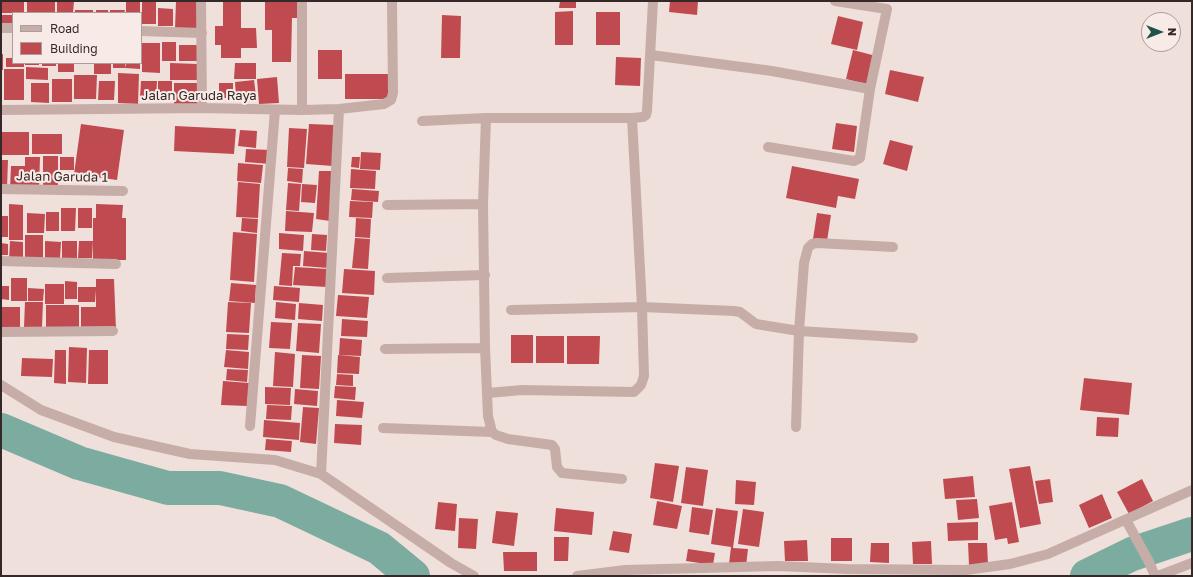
<!DOCTYPE html>
<html>
<head>
<meta charset="utf-8">
<style>
  body { margin:0 }
  #map { position:relative; width:1193px; height:577px; overflow:hidden; background:#f0e0db; font-family:"Golos Text",sans-serif }
  canvas { display:block }
  .frame { position:absolute; inset:0; border:2px solid #352828; pointer-events:none }
  .legend { position:absolute; left:12px; top:12px; width:130px; height:52px; box-sizing:border-box; background:#f8ebe7; border:1px solid #aa9d9b; margin:0; padding:5px 7px; list-style:none; font-size:12px; color:#352828 }
  .legend li { display:flex; align-items:center; gap:8px; height:20px }
  .legend b { width:20px; border:1px solid #aa9d9b }
  .north { position:absolute; left:1141px; top:12px; width:40px; height:40px; box-sizing:border-box; background:#f8ebe7; border:1px solid #aa9d9b; border-radius:50%; rotate:90deg; font-size:11px; font-weight:700; line-height:16px; text-align:center; color:#352828 }
  .north::after { content:''; display:block; margin:auto; width:14px; height:18px; background:#205348; clip-path:polygon(50% 0,100% 100%,50% 72%,0 100%) }
</style>
</head>
<body>
<div id="map">
<canvas width="1193" height="577"></canvas>
<div class="frame"></div>
<ul class="legend">
<li><b style="height:5px;background:#c7ada8"></b>Road</li>
<li><b style="height:11px;background:#bf4b51"></b>Building</li>
</ul>
<div class="north">N</div>
</div>
<script>
const c = document.querySelector('canvas').getContext('2d');
c.lineJoin = 'round';
function toPath(rows) {
  const path = new Path2D();
  for (const r of rows) {
    path.moveTo(r[0], r[1]);
    for (let i = 2; i < r.length; i += 2) path.lineTo(r[i], r[i + 1]);
  }
  return path;
}
function strokePath(path, color, width, dash) {
  c.strokeStyle = color;
  c.lineWidth = width;
  c.lineCap = dash ? 'butt' : 'round';
  c.setLineDash(dash || []);
  c.stroke(path);
}
function fill(path, color) {
  c.fillStyle = color;
  c.fill(path, 'evenodd');
}
function write(font, color, halo, rows, align = 'center') {
  c.font = font + ' "Golos Text",sans-serif';
  c.lineWidth = 4;
  c.setLineDash([]);
  c.textBaseline = 'middle';
  c.strokeStyle = halo;
  c.fillStyle = color;
  for (const [text, x, y, turn = 0] of rows) {
    c.save();
    c.translate(x, y);
    c.rotate((+turn || 0) * Math.PI / 180);
    c.textAlign = isNaN(turn) ? turn : align;
    if (halo) c.strokeText(text, 0, 0);
    c.fillText(text, 0, 0);
    c.restore();
  }
}
strokePath(toPath([
  [1,430,79,463,168,488,220,488,280,501,379,548,413,576],
  [1087,576,1132,554,1192,534]
]), '#7cab9f', 34);
fill(toPath([
  [1,1,24,1,24,13,1,13],
  [27,1,55,2,55,13,27,13],
  [57,1,74,1,73,13,57,13],
  [126,1,140,1,140,13,126,13],
  [142,1,156,1,156,24,142,24],
  [176,1,200,1,199,29,175,29],
  [223,1,241,1,241,28,256,28,257,48,241,48,241,58,221,58,221,45,215,45,215,26,223,26],
  [272,1,299,2,299,18,292,18,291,62,272,62,272,30,265,30,265,2],
  [560,1,576,1,576,8,559,8],
  [670,1,698,1,697,15,669,12],
  [158,8,173,9,173,26,158,26],
  [75,10,93,10,93,13,75,13],
  [96,10,108,10,108,13,96,13],
  [110,10,125,10,124,13,110,13],
  [573,11,573,45,555,45,555,12],
  [596,12,620,12,620,45,596,45],
  [1,15,13,15,13,28,1,28],
  [442,15,461,16,460,58,441,58],
  [838,16,863,22,857,50,831,44],
  [162,42,176,42,176,61,162,61],
  [142,43,160,43,160,73,142,72],
  [179,45,198,45,198,61,179,61],
  [318,50,342,50,342,79,318,79],
  [853,50,876,56,869,85,846,79],
  [1,54,3,54,3,70,1,70],
  [616,57,641,58,640,86,615,85],
  [6,58,13,58,13,63,24,63,24,67,6,67],
  [25,63,39,63,39,65,25,65],
  [42,63,56,63,56,66,42,66],
  [58,63,74,63,74,72,58,72],
  [94,63,111,63,111,74,94,74],
  [113,63,125,63,125,68,113,68],
  [126,63,140,63,140,69,125,68],
  [170,63,198,64,198,80,170,80],
  [235,63,256,63,256,79,234,79],
  [26,67,48,68,48,80,26,79],
  [4,69,24,69,24,100,4,100],
  [890,70,924,77,918,102,885,94],
  [118,73,139,74,138,104,118,103],
  [345,74,388,74,388,99,345,99],
  [74,75,97,75,96,99,74,99],
  [277,77,279,103,259,104,257,79],
  [52,79,72,79,72,102,52,102],
  [254,80,256,96,236,98,235,82],
  [99,81,115,81,114,100,98,100],
  [141,81,157,81,156,98,140,98],
  [158,81,172,81,172,98,158,98],
  [31,83,49,83,49,103,31,102],
  [174,83,199,83,199,105,174,104],
  [219,83,233,83,233,98,219,98],
  [836,123,857,126,854,152,832,149],
  [81,124,124,130,117,180,74,174],
  [309,124,335,125,333,166,306,164],
  [175,126,236,129,234,154,174,151],
  [289,128,307,129,304,168,287,167],
  [240,130,257,131,256,148,238,146],
  [1,132,29,132,29,155,1,155],
  [32,134,62,134,62,154,32,154],
  [890,140,913,146,907,171,883,164],
  [246,149,271,150,270,164,245,162],
  [361,152,381,153,380,170,360,169],
  [43,156,58,156,58,188,43,188],
  [25,157,40,157,39,189,10,188,11,166,25,166],
  [60,157,74,157,74,170,60,170],
  [352,157,360,157,359,168,351,167],
  [1,160,8,160,7,189,1,188],
  [238,163,263,165,261,183,237,181],
  [792,166,859,179,855,199,838,196,836,208,786,198],
  [288,168,303,169,302,183,287,181],
  [351,169,376,171,375,189,350,188],
  [319,171,334,171,330,221,316,219],
  [238,182,260,184,258,218,236,217],
  [288,183,301,184,299,211,286,210],
  [302,184,317,185,315,203,301,202],
  [352,189,379,191,378,202,351,200],
  [350,201,373,202,372,218,349,217],
  [9,204,23,205,23,240,9,240],
  [96,204,123,205,122,218,126,218,126,260,93,260,93,218,96,218],
  [61,208,76,208,75,231,61,231],
  [78,208,92,208,92,228,78,228],
  [286,211,314,213,312,232,285,231],
  [46,212,59,212,59,231,46,231],
  [27,213,45,214,44,233,27,233],
  [817,213,831,215,827,241,813,239],
  [1,216,8,216,8,237,1,237],
  [242,218,258,219,257,233,241,231],
  [356,218,371,219,370,238,355,237],
  [233,232,257,234,254,282,230,280],
  [279,233,304,235,303,251,279,249],
  [312,234,327,235,326,251,311,250],
  [25,235,43,235,43,260,25,260],
  [355,238,370,239,368,269,352,268],
  [10,241,23,242,23,260,9,260],
  [45,241,61,242,60,258,45,258],
  [62,241,77,241,77,258,62,258],
  [79,241,93,241,92,258,78,258],
  [1,243,8,244,8,255,1,255],
  [304,251,329,253,328,268,303,266],
  [282,253,301,254,300,266,293,266,292,286,279,285],
  [295,267,328,269,327,287,293,285],
  [344,269,375,271,374,295,342,293],
  [11,278,27,278,27,301,11,301],
  [96,279,114,279,116,330,81,330,81,307,96,307,96,290,95,302,78,302,78,287,96,287],
  [65,281,77,282,77,299,65,299],
  [231,283,256,285,255,303,229,301],
  [45,284,64,284,64,304,45,304],
  [1,286,9,286,9,300,1,299],
  [274,286,300,288,299,302,273,300],
  [28,288,44,289,43,301,28,301],
  [338,295,369,297,367,318,336,316],
  [25,302,43,302,42,327,24,327],
  [228,302,251,303,249,333,226,332],
  [276,302,296,304,295,320,275,318],
  [299,303,323,305,322,321,298,319],
  [46,305,79,305,79,329,46,329],
  [1,307,20,307,20,328,1,328],
  [342,319,368,321,367,337,341,336],
  [271,322,292,323,290,349,269,348],
  [298,323,321,324,319,353,296,351],
  [227,334,249,335,248,350,226,349],
  [511,335,533,335,533,363,511,363],
  [536,336,564,336,564,363,536,363],
  [567,336,600,336,599,364,567,364],
  [340,338,362,340,361,356,339,355],
  [69,347,87,348,86,383,68,382],
  [55,350,66,350,66,384,54,383],
  [89,350,108,350,108,384,88,384],
  [226,350,249,352,248,369,224,367],
  [275,352,295,354,293,387,273,386],
  [302,355,321,356,319,389,300,388],
  [338,355,360,357,359,374,337,373],
  [22,358,53,359,52,377,21,376],
  [227,369,248,370,247,382,226,380],
  [337,374,353,375,353,386,336,385],
  [1084,378,1132,383,1129,415,1080,410],
  [223,381,249,383,247,406,221,405],
  [335,386,356,387,355,400,334,398],
  [265,387,291,388,290,405,265,404],
  [295,389,318,391,317,406,294,404],
  [337,400,364,402,362,418,336,416],
  [267,405,292,406,291,420,266,419],
  [303,407,319,408,316,444,300,442],
  [1097,417,1119,418,1118,437,1096,436],
  [264,420,300,423,299,440,263,437],
  [335,424,362,425,361,445,334,443],
  [266,439,292,441,291,452,265,450],
  [655,463,679,466,673,502,650,498],
  [1030,466,1041,524,1020,528,1009,469],
  [686,467,708,470,703,506,681,503],
  [973,476,975,497,945,499,943,479],
  [1050,479,1053,502,1039,504,1035,481],
  [1142,479,1153,501,1129,514,1117,492],
  [736,480,756,482,754,505,735,504],
  [1102,494,1112,518,1089,528,1079,505],
  [977,499,979,518,958,520,956,500],
  [657,501,682,506,677,529,653,525],
  [438,502,457,504,455,531,435,529],
  [1012,502,1019,542,1008,544,1007,538,995,540,989,506],
  [692,507,713,510,709,535,689,532],
  [556,508,594,512,592,535,554,531],
  [716,508,738,511,733,548,748,549,746,566,729,564,731,547,711,544],
  [743,509,764,512,759,547,738,544],
  [496,511,518,513,514,546,492,543],
  [459,518,478,519,476,549,458,548],
  [978,522,978,540,948,541,947,523],
  [613,531,632,534,629,553,609,550],
  [554,537,569,537,568,561,554,561],
  [831,538,852,538,852,561,831,561],
  [807,540,808,561,785,561,784,541],
  [931,541,932,564,913,564,912,542],
  [871,543,889,543,889,563,870,562],
  [968,543,987,543,988,564,969,565],
  [688,549,715,553,713,565,686,561],
  [503,552,537,552,537,571,504,571]
]), '#bf4b51');
strokePath(toPath([
  [201,1,202,108],
  [302,1,302,110],
  [1,28,13,28],
  [141,31,202,33],
  [651,55,772,71,870,89],
  [1,110,202,108,302,110,339,109,384,104,391,100,393,93,392,1],
  [486,118,483,204,485,348,488,416,492,432,496,435,508,439,552,445,555,449,557,467,562,473,622,479],
  [422,121,486,118,632,118,643,117,646,115,647,111,653,1],
  [768,147,854,161,860,158,870,89,887,9,835,1],
  [1,189,123,191],
  [387,205,483,204],
  [1,261,116,264],
  [387,278,485,275],
  [511,310,642,307,734,311,740,312,756,324,799,331,913,338],
  [1,332,113,331],
  [385,349,485,348],
  [1,385,41,410,114,437,190,454,275,460,321,474,451,563,474,576],
  [488,393,522,390,634,392,641,385,644,376,642,307,632,118],
  [250,426,275,110],
  [796,427,799,331,804,263,808,248,812,244,817,243,893,247],
  [383,428,492,432],
  [321,474,339,109],
  [1126,520,1149,562,1155,576],
  [577,576,625,570,778,566,847,569,966,570,1010,564,1048,554,1192,490],
  [1158,576,1192,563]
]), '#c7ada8', 10);
write('13px', '#352828', '#f8ebe7', [
  ["Jalan Garuda Raya",199,96],
  ["Jalan Garuda 1",62,177,1]
]);
</script>
</body>
</html>
